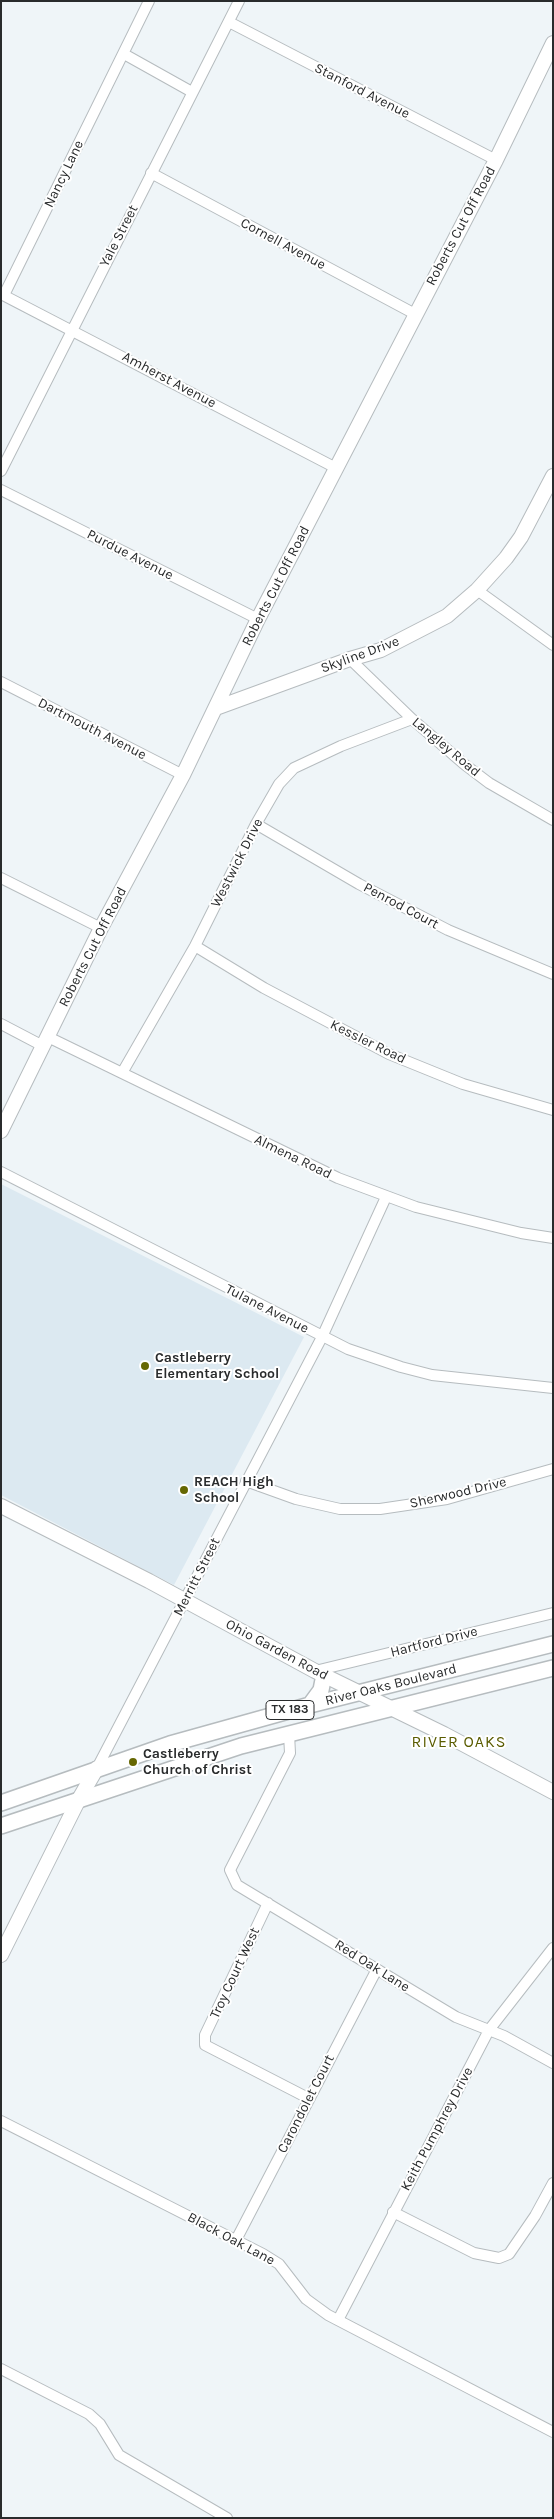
<!DOCTYPE html>
<html>
<head>
<meta charset="utf-8">
<style>
  body { margin:0 }
  #map { position:relative; width:554px; height:2519px; overflow:hidden; background:#eff5f8; font-family:Karla,sans-serif }
  canvas { display:block }
  .frame { position:absolute; inset:0; border:2px solid #292b2c; pointer-events:none }
</style>
</head>
<body>
<div id="map">
<canvas width="554" height="2519"></canvas>
<div class="frame"></div>
</div>
<script>
const c = document.querySelector('canvas').getContext('2d');
c.lineJoin = 'round';
function fill(path, color) {
  c.fillStyle = color;
  c.fill(path, 'evenodd');
}
function toPath(rows) {
  const path = new Path2D();
  for (const r of rows) {
    path.moveTo(r[0], r[1]);
    for (let i = 2; i < r.length; i += 2) path.lineTo(r[i], r[i + 1]);
  }
  return path;
}
function strokePath(path, color, width, dash) {
  c.strokeStyle = color;
  c.lineWidth = width;
  c.lineCap = dash ? 'butt' : 'round';
  c.setLineDash(dash || []);
  c.stroke(path);
}
function write(font, color, halo, rows, align = 'center') {
  c.font = font + ' Karla,sans-serif';
  c.lineWidth = 4;
  c.setLineDash([]);
  c.textBaseline = 'middle';
  c.strokeStyle = halo;
  c.fillStyle = color;
  for (const [text, x, y, turn = 0] of rows) {
    c.save();
    c.translate(x, y);
    c.rotate((+turn || 0) * Math.PI / 180);
    c.textAlign = isNaN(turn) ? turn : align;
    if (halo) c.strokeText(text, 0, 0);
    c.fillText(text, 0, 0);
    c.restore();
  }
}
fill(toPath([
  [1,1184,304,1337,174,1585,1,1495]
]), '#dce9f1');
const street = toPath([
  [229,22,496,160],
  [124,54,192,92],
  [151,173,415,314],
  [1,294,336,468],
  [4,295,149,1],
  [1,471,239,1],
  [1,490,258,619],
  [477,590,553,645],
  [350,659,412,719,464,764,489,783,553,820],
  [1,682,183,775],
  [256,824,359,884,448,930,553,974],
  [1,878,101,928],
  [195,946,264,988,389,1054,463,1084,553,1110],
  [1,1024,43,1046],
  [48,1037,338,1178,416,1207,521,1233,553,1238],
  [122,1073,195,946,256,824,279,784,294,768,341,746,412,719],
  [1,1172,348,1349,401,1367,432,1375,553,1388],
  [246,1481,296,1499,340,1509,380,1509,447,1499,553,1469],
  [315,1671,553,1613],
  [289,1734,290,1753,230,1870,237,1885,456,2017,504,2036,553,2063],
  [97,1768,322,1337,386,1197],
  [268,1903,205,2035,205,2045,308,2098],
  [1,2121,263,2254,279,2264,306,2299,328,2315,553,2432],
  [393,2212,474,2253,499,2258,509,2254,535,2216,553,2183],
  [236,2240,377,1969],
  [338,2320,489,2030,553,1948],
  [1,2369,89,2414,100,2424,119,2455,227,2518]
]);
const secondary = toPath([
  [216,708,350,659,381,650,447,616,477,590,506,558,521,537,553,476],
  [1,1131,101,928,183,775,258,619,496,160,553,43],
  [1,1506,149,1581,315,1671,444,1734,553,1792],
  [1,1955,79,1799,97,1768]
]);
const primary = toPath([
  [310,1705,321,1690,324,1675],
  [1,1803,170,1744,310,1705,553,1644],
  [1,1826,241,1746,553,1668]
]);
strokePath(street, '#b6bcbf', 12);
strokePath(secondary, '#b6bcbf', 16);
strokePath(primary, '#b6bcbf', 18);
strokePath(street, '#fff', 10);
strokePath(secondary, '#fff', 14);
strokePath(primary, '#fff', 15);
for (const [x, y, r, color] of [
  [145,1366,5,"#656702"],
  [184,1490,5,"#656702"],
  [133,1762,5,"#656702"]
]) {
  const dot = new Path2D();
  dot.arc(x, y, r, 0, 2 * Math.PI);
  c.fillStyle = color;
  c.fill(dot);
  strokePath(dot, '#fff', 2);
}
for (const [x, y, w] of [
  [290,1710,48]
]) {
  const box = new Path2D();
  box.roundRect(x - w / 2, y - 9.5, w, 19, 4);
  c.fillStyle = '#fff';
  c.fill(box);
  strokePath(box, '#292b2c', 1);
}
write('bold 12px', '#292b2c', null, [
  ["TX 183",290,1710]
]);
write('14px', '#292b2c', '#fff', [
  ["Stanford Avenue",362,91,27],
  ["Nancy Lane",64,174,-64],
  ["Roberts Cut Off Road",461,226,-62],
  ["Yale Street",119,236,-63],
  ["Cornell Avenue",283,244,28],
  ["Amherst Avenue",169,380,28],
  ["Purdue Avenue",130,555,27],
  ["Roberts Cut Off Road",276,586,-63],
  ["Skyline Drive",360,655,-20],
  ["Dartmouth Avenue",92,729,27],
  ["Langley Road",446,747,40],
  ["Westwick Drive",237,863,-63],
  ["Penrod Court",401,906,28],
  ["Roberts Cut Off Road",93,947,-63],
  ["Kessler Road",368,1042,26],
  ["Almena Road",293,1157,26],
  ["Tulane Avenue",267,1309,27],
  ["Sherwood Drive",458,1493,-13],
  ["Merritt Street",197,1577,-63],
  ["Hartford Drive",434,1642,-14],
  ["Ohio Garden Road",277,1650,28],
  ["River Oaks Boulevard",391,1685,-14],
  ["Red Oak Lane",372,1966,32],
  ["Troy Court West",235,1973,-65],
  ["Carondolet Court",306,2104,-63],
  ["Keith Pumphrey Drive",437,2129,-62],
  ["Black Oak Lane",231,2239,28]
]);
write('bold 14px', '#292b2c', '#fff', [
  ["Castleberry",155,1358],
  ["Elementary School",155,1374],
  ["REACH High",194,1482],
  ["School",194,1498],
  ["Castleberry",143,1754],
  ["Church of Christ",143,1770]
], 'left');
c.letterSpacing = '1px';
write('16px', '#5a5c01', '#fff', [
  ["RIVER OAKS",459,1742]
]);
c.letterSpacing = '0px';
</script>
</body>
</html>
